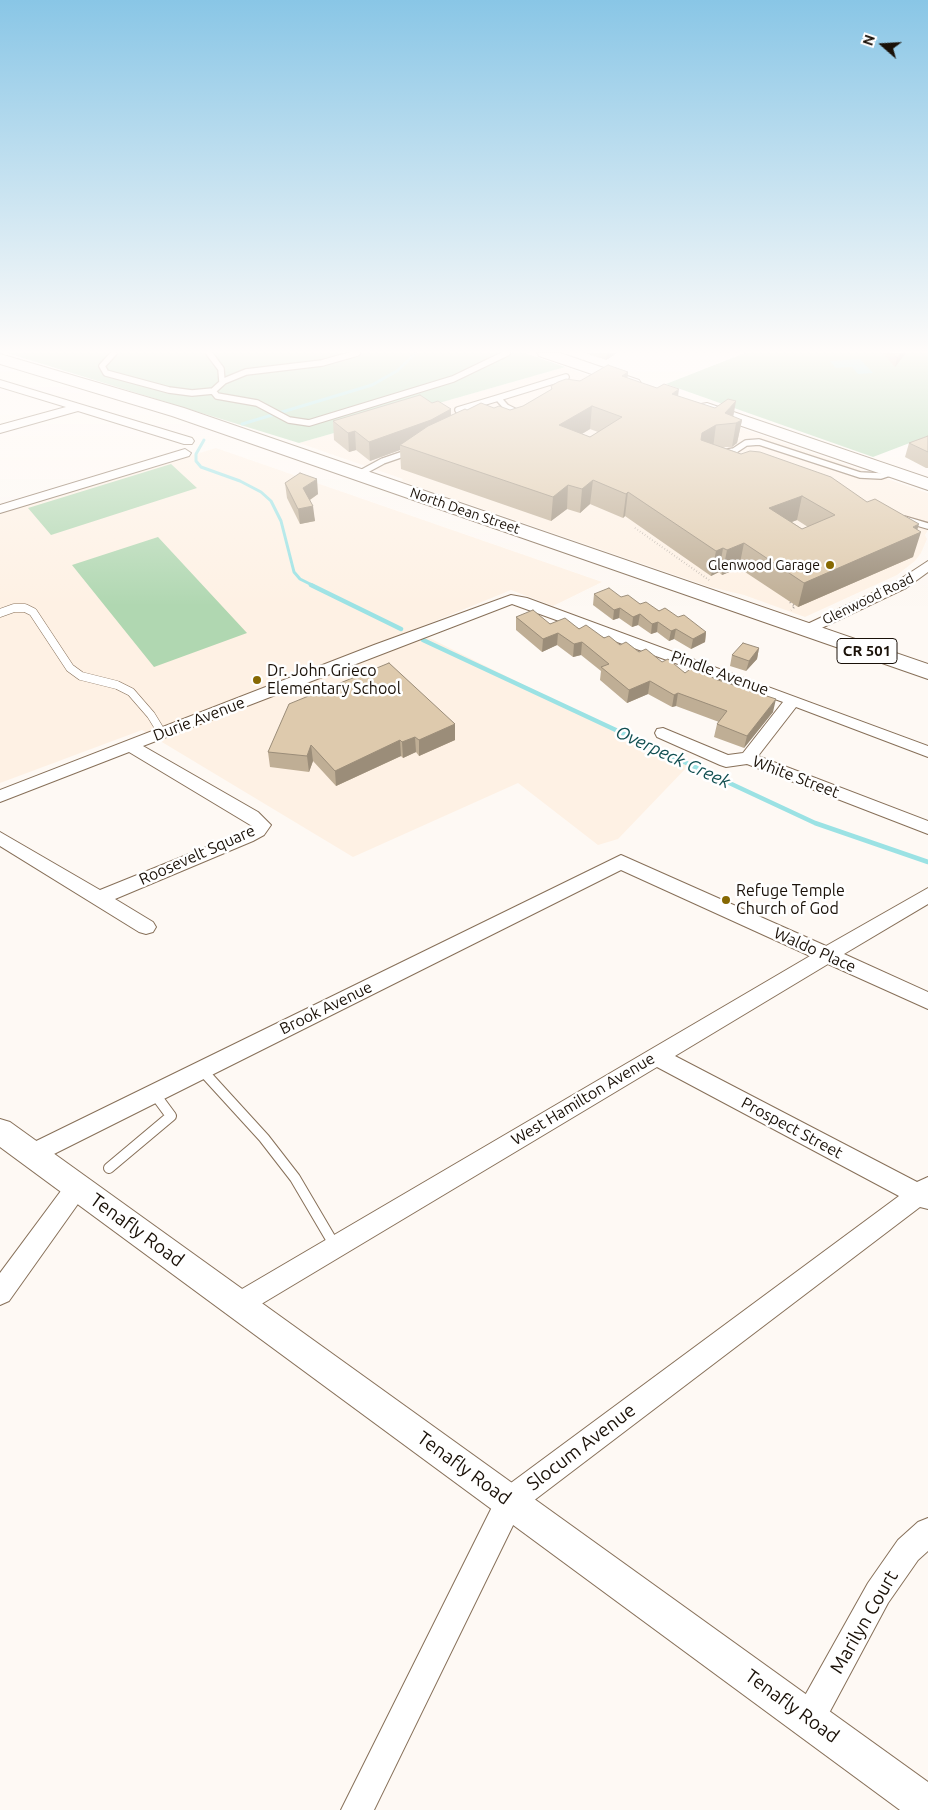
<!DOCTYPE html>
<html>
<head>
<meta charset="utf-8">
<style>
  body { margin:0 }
  #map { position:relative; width:928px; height:1810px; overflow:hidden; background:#fef9f4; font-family:Ubuntu,sans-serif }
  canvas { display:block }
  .north { position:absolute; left:858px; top:20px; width:50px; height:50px; -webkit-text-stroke:4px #fff; paint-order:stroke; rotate:289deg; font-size:14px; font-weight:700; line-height:20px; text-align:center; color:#1a1108 }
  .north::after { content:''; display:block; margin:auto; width:18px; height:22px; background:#1a1108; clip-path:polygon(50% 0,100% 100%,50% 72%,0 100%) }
</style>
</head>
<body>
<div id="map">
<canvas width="928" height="1810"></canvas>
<div class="north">N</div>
</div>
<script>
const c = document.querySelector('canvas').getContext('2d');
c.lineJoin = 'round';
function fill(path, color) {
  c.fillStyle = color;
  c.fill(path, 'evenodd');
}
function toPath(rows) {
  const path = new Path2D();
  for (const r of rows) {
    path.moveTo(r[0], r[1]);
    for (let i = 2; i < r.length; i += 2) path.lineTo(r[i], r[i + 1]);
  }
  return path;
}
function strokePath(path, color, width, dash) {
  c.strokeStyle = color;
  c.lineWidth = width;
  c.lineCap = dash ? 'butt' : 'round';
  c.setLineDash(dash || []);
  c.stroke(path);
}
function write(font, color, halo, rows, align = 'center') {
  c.font = font + ' Ubuntu,sans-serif';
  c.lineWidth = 5;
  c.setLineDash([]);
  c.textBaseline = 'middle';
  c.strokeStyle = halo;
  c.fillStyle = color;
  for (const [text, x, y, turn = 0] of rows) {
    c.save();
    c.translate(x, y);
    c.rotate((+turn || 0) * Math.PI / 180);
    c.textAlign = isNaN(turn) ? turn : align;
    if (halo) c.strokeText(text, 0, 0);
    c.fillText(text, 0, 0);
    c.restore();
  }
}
fill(toPath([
  [565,367,928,493,928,530,925,535,927,539,921,553,915,561,897,575,805,617,744,595,710,587,401,481,403,479,299,443],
  [216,448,602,582,553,606,511,590,413,630,688,766,618,839,598,845,518,783,353,857,142,730,0,783,0,513]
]), '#fef1e4');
fill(toPath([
  [7,353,525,353,565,367,299,443],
  [745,353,928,353,928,436,873,457,666,384],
  [171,464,197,488,51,535,28,508],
  [158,537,247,633,154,667,72,565]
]), '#b0d7b1');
fill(toPath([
  [860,359,873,373,858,374,852,367,836,368,830,361]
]), '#9be2e4');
strokePath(toPath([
  [242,424,372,385,397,371,416,353],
  [204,440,196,454,196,461,201,467,240,481,261,492,271,501,281,521,294,572,300,579,314,586]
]), '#9be2e4', 3);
strokePath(toPath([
  [311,585,401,629],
  [423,640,815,823,928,862]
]), '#9be2e4', 4.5);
const serviceFar2 = toPath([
  [114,353,102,366,106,373,169,390,192,393,213,391],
  [209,353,221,369,222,382],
  [357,353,322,363,246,372,224,381,213,391,217,396,257,403,289,420,309,423,453,379,507,353],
  [458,410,498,398],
  [516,412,506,407,498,398,566,377],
  [722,453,734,451,746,443,759,442,860,475,881,476,893,472],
  [359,474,383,461,412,451],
  [904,519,928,526]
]);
const serviceFar1 = toPath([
  [0,613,14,608,25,608,33,612,70,668,81,676,117,685,131,692,151,715,162,733]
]);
const service = toPath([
  [201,1069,264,1138,295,1178,335,1246],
  [109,1168,171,1116,154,1093]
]);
const minor = toPath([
  [0,380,192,438,194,441,192,444,184,444,78,411,0,433,0,425,66,407,0,387,0,380],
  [185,449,191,453,189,456,0,513,0,505,185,449],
  [928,561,928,572,906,588,811,633,801,633,799,630,801,627,896,582,928,561],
  [511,595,527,598,928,746,928,757,796,707,758,756,928,821,928,834,747,764,726,767,720,765,657,737,655,733,657,729,663,728,728,755,743,753,783,702,512,604,143,746,258,812,271,825,264,835,253,841,115,899,153,922,156,927,153,932,146,934,139,932,0,846,0,832,100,890,241,833,252,826,129,752,0,802,0,790,374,645,511,595],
  [621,855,826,946,928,888,928,904,844,954,928,992,928,1009,828,964,675,1056,917,1182,928,1177,928,1209,920,1207,520,1511,374,1810,341,1810,500,1491,899,1196,657,1067,248,1312,239,1316,230,1312,227,1304,230,1296,810,956,621,870,40,1161,32,1164,24,1161,21,1154,24,1147,621,855],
  [77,1177,85,1180,88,1187,85,1194,9,1301,0,1305,0,1273,69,1180,77,1177],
  [928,1518,928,1551,918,1560,888,1603,820,1730,809,1734,798,1730,794,1719,798,1708,868,1583,898,1540,918,1522,928,1518]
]);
const tertiary = toPath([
  [0,1119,10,1122,928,1782,928,1810,900,1810,0,1147,0,1119]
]);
const primary = toPath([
  [537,353,560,353,639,380,641,383,639,386,633,388,627,386,539,356,537,353],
  [0,354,184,408,928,664,928,679,172,416,0,364,0,354],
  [707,403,928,478,928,490,701,412,699,408,701,404,707,403]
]);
strokePath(serviceFar2, '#877059', 8);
strokePath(serviceFar1, '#877059', 9);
strokePath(service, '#877059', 12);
strokePath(minor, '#877059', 2);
strokePath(tertiary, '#877059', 2);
strokePath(primary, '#877059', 2);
strokePath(toPath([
  [635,528,709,580]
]), '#aaa39d', 2, [0.5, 2.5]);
strokePath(toPath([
  [790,602,795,606,791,610]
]), '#aaa39d', 2.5, [1, 3]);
strokePath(serviceFar2, '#fff', 5.5);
strokePath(serviceFar1, '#fff', 8);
strokePath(service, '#fff', 10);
fill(minor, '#fff');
fill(tertiary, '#fff');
fill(primary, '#fff');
fill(toPath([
  [585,353,617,353,606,360],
  [883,353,906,353,895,367],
  [628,372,627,378,678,396,742,420,737,443,732,447,723,447,867,502,918,530,913,557,798,607,739,568,722,575,719,572,711,576,625,516,623,518,590,504,580,513,567,509,551,521,401,469,400,450,370,461,356,450,349,452,334,440,333,421,432,403,451,409,451,415,467,410,494,408,510,410,523,406,551,390,551,386],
  [590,429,598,432,590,437,582,434],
  [797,520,808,527,802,529,792,522],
  [928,436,928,468,926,468,905,457,909,443],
  [285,483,318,494,310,500,315,521,300,524,287,498],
  [594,594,621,597,678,617,706,632,705,642,691,649,674,639,669,641,657,632,651,634,638,625,632,627,619,618,613,620,593,605],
  [516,617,579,629,662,662,773,712,744,748,714,737,717,724,719,722,676,706,672,707,648,694,627,703,600,680,601,671,581,655,573,657,557,645,542,652,516,630],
  [759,648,757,659,746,671,730,666,732,655],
  [455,724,455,740,419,756,416,752,403,758,401,756,336,786,313,761,309,772,270,767,268,752]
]), '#bfae95');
fill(toPath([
  [607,353,617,353,606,360],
  [901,353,906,353,895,367,897,358],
  [628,372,626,395,622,376],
  [679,389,676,412,672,394],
  [736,401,732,424,725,413],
  [592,406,590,429,558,448,559,425],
  [451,409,451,428,400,445,400,450,370,461,369,442],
  [742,420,737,443,732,447,736,423],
  [716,425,713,448,698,456,702,433],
  [355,431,356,450,349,452,348,433],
  [317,479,318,494,305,503,303,488],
  [593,480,590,504,580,513,582,489],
  [568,485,567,509,551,521,553,497],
  [628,492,625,516,623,518,626,494],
  [802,496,797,520,764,532,769,508],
  [313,506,315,521,300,524,298,509],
  [919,524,916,534,921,532,913,557,798,607,804,583],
  [744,543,739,568,722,575,727,550],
  [723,548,719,572,711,576,716,551],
  [620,608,619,618,613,620,614,610],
  [640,614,638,625,632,627,633,617],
  [658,622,657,632,651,634,652,624],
  [676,629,674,639,669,641,671,631],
  [706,632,705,642,691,649,693,639],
  [558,633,557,645,542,652,543,639],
  [582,642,581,655,573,657,574,644],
  [759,648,757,659,746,671,749,661],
  [650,681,648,694,627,703,629,690],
  [678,693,676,706,672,707,674,695],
  [776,699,773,712,744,748,747,736],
  [455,724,455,740,419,756,419,740],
  [415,737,416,752,403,758,402,742],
  [400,740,401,756,336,786,335,771],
  [311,745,313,761,309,772,307,756]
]), '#9b8d79');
const building = toPath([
  [893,353,901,353,897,358,893,353],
  [608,365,628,372,622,376,657,388,664,384,679,389,672,394,715,408,728,399,736,401,725,413,742,420,736,423,716,425,702,433,701,440,741,454,750,451,760,452,831,477,867,502,875,499,919,524,913,527,921,532,804,583,744,543,727,550,723,548,716,551,628,492,626,494,593,480,582,489,568,485,553,497,400,445,428,426,465,409,467,410,481,403,494,408,499,406,510,410,523,406,552,389,551,386,558,382,566,379,580,381,608,365],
  [592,406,622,417,590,437,559,425,592,406],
  [802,496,835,515,802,529,769,508,802,496],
  [420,395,432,403,438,401,451,409,431,420,369,442,355,431,348,433,333,421,420,395],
  [928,436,928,452,909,443,928,436],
  [300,473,317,479,303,488,313,506,298,509,285,483,300,473],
  [609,588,621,597,628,595,640,604,646,602,659,611,665,608,678,617,684,615,706,632,693,639,676,629,671,631,658,622,652,624,640,614,633,617,620,608,614,610,594,594,609,588],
  [533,610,550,624,565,618,579,629,586,625,604,638,609,636,620,645,626,642,639,652,646,649,662,662,668,659,685,673,693,667,715,679,776,699,747,736,717,724,727,711,678,693,674,695,650,681,629,690,601,667,609,664,582,642,574,644,558,633,543,639,516,617,533,610],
  [743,643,759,648,749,661,732,655,743,643],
  [389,663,455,724,419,740,415,737,402,742,400,740,335,771,311,745,307,756,268,752,289,704,389,663]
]);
fill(building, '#decaad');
strokePath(building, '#9b8d79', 1);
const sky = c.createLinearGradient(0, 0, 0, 606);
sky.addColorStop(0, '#89c6e6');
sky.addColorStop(0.58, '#fffcfa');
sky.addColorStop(1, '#fffcfa00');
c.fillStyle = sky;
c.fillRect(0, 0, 928, 606);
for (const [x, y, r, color] of [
  [830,565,5,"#866802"],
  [257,680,5,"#866802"],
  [726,900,5,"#866802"]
]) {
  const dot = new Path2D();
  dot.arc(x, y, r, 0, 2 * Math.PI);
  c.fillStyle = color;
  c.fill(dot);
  strokePath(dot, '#fff', 2);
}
write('14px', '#1a1108', '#fff', [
  ["North Dean Street",465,511,19],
  ["Glenwood Road",868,599,-26]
]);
write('14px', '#1a1108', '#fff', [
  ["Glenwood Garage",820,565]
], 'right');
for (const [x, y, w] of [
  [867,651,60]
]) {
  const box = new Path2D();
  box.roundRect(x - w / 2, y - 12.5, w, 25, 4);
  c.fillStyle = '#fff';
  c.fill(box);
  strokePath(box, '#1a1108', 1);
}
write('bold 15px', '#1a1108', null, [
  ["CR 501",867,651]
]);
write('16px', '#1a1108', '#fff', [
  ["Dr. John Grieco",267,671],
  ["Elementary School",267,689],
  ["Refuge Temple",736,891],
  ["Church of God",736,909]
], 'left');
write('16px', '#1a1108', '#fff', [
  ["Pindle Avenue",720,673,20],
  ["Durie Avenue",199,719,-21],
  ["White Street",796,777,21],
  ["Roosevelt Square",197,855,-24],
  ["Waldo Place",815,950,24],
  ["Brook Avenue",326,1008,-26],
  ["West Hamilton Avenue",583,1099,-31],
  ["Prospect Street",792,1128,28]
]);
write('italic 18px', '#125052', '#fff', [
  ["Overpeck Creek",673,757,25]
]);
write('19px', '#1a1108', '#fff', [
  ["Tenafly Road",137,1230,36],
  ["Slocum Avenue",581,1447,-37],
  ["Tenafly Road",464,1468,36],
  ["Marilyn Court",864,1622,-60],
  ["Tenafly Road",792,1706,36]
]);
</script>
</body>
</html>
